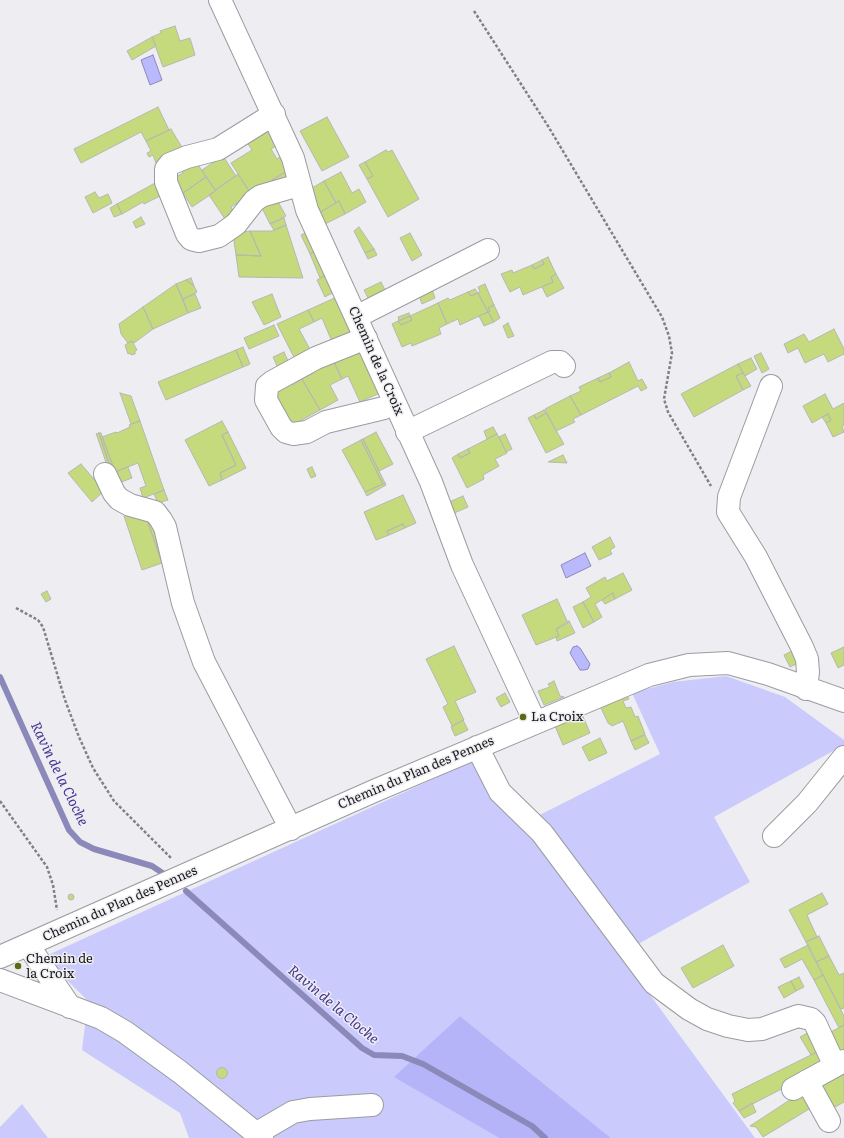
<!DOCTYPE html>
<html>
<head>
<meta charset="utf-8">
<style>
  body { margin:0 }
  canvas { display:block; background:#ededf2 }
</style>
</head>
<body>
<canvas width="844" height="1138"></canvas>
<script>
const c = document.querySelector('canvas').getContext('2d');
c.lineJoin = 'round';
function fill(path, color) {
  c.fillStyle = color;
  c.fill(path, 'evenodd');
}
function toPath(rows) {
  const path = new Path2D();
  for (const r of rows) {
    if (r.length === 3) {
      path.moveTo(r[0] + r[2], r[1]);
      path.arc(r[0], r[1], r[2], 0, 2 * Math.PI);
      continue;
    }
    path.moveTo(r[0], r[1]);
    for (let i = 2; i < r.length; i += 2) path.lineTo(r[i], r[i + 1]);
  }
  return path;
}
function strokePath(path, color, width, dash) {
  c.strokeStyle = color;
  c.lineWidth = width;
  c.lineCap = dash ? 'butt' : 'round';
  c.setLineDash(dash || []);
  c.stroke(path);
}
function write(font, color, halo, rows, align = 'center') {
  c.font = font + ' Literata,serif';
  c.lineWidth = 3;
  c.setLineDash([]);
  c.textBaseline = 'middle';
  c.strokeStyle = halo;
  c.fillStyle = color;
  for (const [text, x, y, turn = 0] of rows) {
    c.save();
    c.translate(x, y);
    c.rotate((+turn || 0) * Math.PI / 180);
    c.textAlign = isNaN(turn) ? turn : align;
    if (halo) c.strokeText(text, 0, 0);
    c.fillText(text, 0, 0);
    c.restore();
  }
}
fill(toPath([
  [726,676,785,697,844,740,844,745,714,817,750,882,620,954,755,1138,611,1138,460,1016,395,1077,499,1138,189,1138,180,1113,82,1050,88,1001,59,972,50,954,475,760,522,824,660,754,632,693,673,682],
  [22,1104,48,1138,0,1138,0,1127]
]), '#cacafc');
fill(toPath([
  [460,1016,611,1138,499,1138,394,1077]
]), '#b5b4f8');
const water = toPath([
  [153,55,162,80,150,85,141,60,153,55],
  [585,553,591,566,566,578,561,565,585,553],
  [577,646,580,648,590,664,588,669,584,670,580,670,570,653,573,647,577,646]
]);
fill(water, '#bab9fd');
strokePath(water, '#8a89ba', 1);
strokePath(toPath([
  [0,677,69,830,80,842,94,849,152,866,164,874],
  [186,891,362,1048,374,1055,402,1056,423,1064,532,1126,545,1138]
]), '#8a89ba', 6);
const building = toPath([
  [175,26,180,41,190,38,195,55,163,67,152,37,161,33,160,31,175,26],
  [152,37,156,46,132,60,127,51,152,37],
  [158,107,169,130,146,141,141,132,81,163,74,149,158,107],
  [327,117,349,157,322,171,300,131,327,117],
  [267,128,278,145,271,149,277,159,284,154,290,169,251,194,231,163,252,150,246,141,267,128],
  [171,129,183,149,156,163,153,155,149,157,147,153,151,151,146,141,171,129],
  [386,150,388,152,392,150,419,199,388,217,367,179,373,176,365,162,386,150],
  [223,156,236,176,215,190,202,170,223,156],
  [365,162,373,176,367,179,359,165,365,162],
  [197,163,206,177,183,193,174,178,183,173,180,168,187,164,190,168,197,163],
  [290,169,291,178,277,187,272,180,290,169],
  [341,172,352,193,359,189,366,202,345,214,339,201,336,203,324,181,341,172],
  [238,174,251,194,231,207,234,213,225,219,209,195,238,174],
  [206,177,216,191,192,207,183,193,206,177],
  [324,181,336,203,319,213,307,191,324,181],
  [155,183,164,194,144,204,143,202,122,214,117,204,155,183],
  [95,192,99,198,108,194,112,203,93,213,85,197,95,192],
  [276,198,286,216,270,224,261,206,276,198],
  [339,201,345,214,325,224,319,213,339,201],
  [117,204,122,214,114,217,110,208,117,204],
  [141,217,145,224,136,228,133,222,141,217],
  [284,218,286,225,274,230,270,224,284,218],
  [286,225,303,278,239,277,236,255,261,256,250,231,272,231,286,225],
  [359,227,374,249,365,253,354,231,359,227],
  [250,231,261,256,236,255,233,234,250,231],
  [309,231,318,250,310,254,301,235,309,231],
  [410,233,422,255,412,261,400,238,410,233],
  [374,249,377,255,368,259,365,253,374,249],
  [318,250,329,274,320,278,310,254,318,250],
  [548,257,556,274,551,277,553,282,523,295,520,287,510,292,501,274,512,270,513,273,532,265,534,269,544,264,542,260,548,257],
  [542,260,544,264,534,269,532,265,542,260],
  [329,274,336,291,325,297,317,280,329,274],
  [556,274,564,288,547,297,542,287,553,282,551,277,556,274],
  [191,278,194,286,186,280,191,278],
  [186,280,194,286,197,292,183,299,176,284,186,280],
  [381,282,387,294,370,302,364,290,381,282],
  [176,284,188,313,153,329,143,307,176,284],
  [485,284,494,305,488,308,490,311,488,312,478,293,480,292,478,287,485,284],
  [432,289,435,298,422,304,419,296,432,289],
  [475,289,478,293,471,296,468,292,475,289],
  [468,292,471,296,478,293,488,312,460,325,458,319,447,324,438,303,448,298,450,300,468,292],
  [195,294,201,308,188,313,183,299,195,294],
  [272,294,281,317,264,325,252,302,272,294],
  [339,296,357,338,333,344,322,318,314,322,308,310,339,296],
  [438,303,447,324,439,328,441,334,412,346,411,343,402,347,392,324,398,321,401,325,412,320,410,316,438,303],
  [494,305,500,318,494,322,488,312,490,311,488,308,494,305],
  [143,307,153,329,134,343,132,341,128,343,121,334,119,324,143,307],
  [308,310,314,322,299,329,313,355,297,363,277,324,308,310],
  [488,312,494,322,484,326,479,316,488,312],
  [409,313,410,316,399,321,398,317,409,313],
  [410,316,412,320,401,325,398,321,410,316],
  [508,323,514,336,508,338,503,326,508,323],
  [274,325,279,336,249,349,244,338,274,325],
  [834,329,844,349,844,354,828,362,824,354,805,363,798,348,788,353,784,344,804,334,809,342,834,329],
  [132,341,137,350,135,351,135,354,131,355,130,353,128,354,125,345,132,341],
  [243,347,250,364,243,367,236,350,243,347],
  [362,349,382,392,360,402,348,376,342,379,334,363,362,349],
  [236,350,243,367,166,400,158,382,236,350],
  [284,352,289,363,278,368,273,357,284,352],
  [761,353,769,369,762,373,754,356,761,353],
  [332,357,342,379,330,385,338,400,320,410,302,379,314,373,311,367,332,357],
  [751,358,757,369,745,376,738,364,751,358],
  [629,362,638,381,642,379,647,388,641,391,638,386,581,415,570,396,581,391,579,387,598,378,600,382,611,377,609,373,629,362],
  [738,364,743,373,736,376,743,390,694,417,681,394,738,364],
  [609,373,611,377,600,382,598,378,609,373],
  [743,373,751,386,743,390,736,376,743,373],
  [302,379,320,410,291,426,271,390,290,380,293,385,302,379],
  [120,393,131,396,140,421,131,424,120,393],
  [825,394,833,409,844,403,844,425,842,426,844,432,833,437,826,423,831,420,828,414,812,423,803,406,825,394],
  [570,396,581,415,573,419,575,422,556,431,545,409,570,396],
  [544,410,546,413,536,419,534,415,544,410],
  [546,413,564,444,546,453,528,418,534,415,536,419,546,413],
  [828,414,831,420,826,423,822,417,828,414],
  [140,421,164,490,143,498,140,488,146,486,138,463,115,472,102,437,116,432,117,433,130,427,129,425,140,421],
  [222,421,228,432,222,435,236,465,220,473,222,480,209,486,185,440,222,421],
  [493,427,497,434,487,439,484,431,493,427],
  [228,432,246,468,222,480,220,473,236,465,222,435,228,432],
  [376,432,393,464,379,471,363,439,376,432],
  [99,433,101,433,115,472,112,473,99,433],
  [99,433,112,473,110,474,97,436,96,434,99,433],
  [497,434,507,453,495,459,499,466,483,475,484,479,467,488,452,458,458,454,460,458,470,453,468,449,497,434],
  [505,434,512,449,506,452,499,437,505,434],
  [363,439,385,483,383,484,361,440,363,439],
  [361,440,383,484,365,492,342,450,361,440],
  [468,449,470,453,460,458,458,454,468,449],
  [563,455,567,463,548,462,563,455],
  [81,464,104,491,92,502,68,473,81,464],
  [128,467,132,478,116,484,115,472,128,467],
  [312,467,316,476,311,478,307,469,312,467],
  [385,483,386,485,367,496,365,492,385,483],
  [164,490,168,500,158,503,154,494,164,490],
  [403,495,416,523,405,528,403,524,387,531,389,535,376,540,364,512,403,495],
  [463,496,468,507,452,514,447,503,463,496],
  [134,512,145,514,162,563,142,570,124,516,134,512],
  [152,520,166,561,162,563,148,522,152,520],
  [403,524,405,528,389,535,387,531,403,524],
  [610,537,615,547,610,550,612,554,599,560,592,547,610,537],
  [623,573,632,590,615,599,613,593,595,604,602,617,594,622,583,602,591,597,586,588,605,577,607,581,623,573],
  [47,591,51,599,46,602,41,594,47,591],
  [613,593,615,599,605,604,602,600,613,593],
  [557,599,568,623,556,629,559,636,536,645,522,615,557,599],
  [583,602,594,622,583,628,573,607,583,602],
  [569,621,575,633,557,641,556,637,559,636,556,629,569,621],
  [454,646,476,692,455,701,464,720,452,726,443,707,448,704,426,659,454,646],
  [844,647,844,665,838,668,831,653,844,647],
  [792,651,798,663,790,667,784,655,792,651],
  [554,681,560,696,564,697,544,705,538,691,550,687,548,684,554,681],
  [505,693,510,702,501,707,496,698,505,693],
  [626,694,629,699,623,701,626,708,631,707,635,717,638,716,645,734,631,741,623,721,612,726,608,723,600,706,626,694],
  [582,714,590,733,563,745,555,726,582,714],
  [463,720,468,730,455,736,451,727,463,720],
  [645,735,649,743,635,750,631,741,645,735],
  [600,738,607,753,589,761,582,747,600,738],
  [822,893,828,904,807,915,817,937,806,942,789,910,822,893],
  [71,897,3],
  [819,936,829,956,816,962,806,942,819,936],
  [723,945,734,966,693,988,681,968,723,945],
  [808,945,823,975,814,980,802,959,785,968,780,959,808,945],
  [829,956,839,975,844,973,844,1008,841,1009,816,962,829,956],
  [823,975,844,1016,844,1025,839,1028,814,980,823,975],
  [799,977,804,987,796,991,791,981,799,977],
  [791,981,796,991,784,998,778,987,791,981],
  [844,1025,844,1051,835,1056,825,1035,844,1025],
  [811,1031,821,1050,811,1055,800,1037,811,1031],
  [821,1050,828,1065,739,1111,733,1103,735,1101,732,1094,821,1050],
  [222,1073,5.5],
  [844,1070,844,1102,828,1111,814,1085,844,1070],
  [805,1090,814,1106,763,1137,756,1127,750,1126,805,1090],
  [752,1103,756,1112,744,1118,739,1111,752,1103]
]);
fill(building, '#c5d97d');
strokePath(building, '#b6b8b3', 1);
const minor = toPath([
  [220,0,293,158,307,210,431,482,462,565,535,722],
  [274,114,218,149,187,157,170,164,166,169,166,182,187,234,191,239,199,241,219,236,229,229,236,224,254,201,261,196,299,185],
  [356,317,488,250],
  [366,338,316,358,272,382,267,386,266,400,281,427,286,432,293,434,307,432,326,422,384,408,394,403],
  [771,386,729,497,728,512,756,557,802,647,807,659,808,672,806,689],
  [407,432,552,362,560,362,564,366],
  [105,474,114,493,119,499,130,505,155,512,161,520,165,527,183,603,204,662,291,829],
  [477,747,500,792,542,833,654,983,689,1009,707,1019,728,1026,748,1030,762,1029,798,1016,811,1019,815,1023,835,1066],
  [774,836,807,803,844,757],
  [28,945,70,1007],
  [0,957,374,791,649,675,689,665,728,663,768,674,844,701],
  [0,980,101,1018,125,1032,180,1072,262,1138],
  [807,1081,829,1121],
  [793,1089,844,1061],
  [257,1133,293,1112,310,1109,372,1105]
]);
strokePath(minor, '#9b9ca0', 24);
strokePath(toPath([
  [474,11,548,126,662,317,669,336,672,353,664,399,668,412,711,486],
  [16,608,38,620,43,627,65,700,79,737,93,768,114,801,171,858],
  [0,801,47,867,53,885,57,910]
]), '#818185', 2.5, [3, 2]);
strokePath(minor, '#fff', 22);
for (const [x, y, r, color] of [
  [523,717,4,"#5b6912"],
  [18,966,4,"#5b6912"]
]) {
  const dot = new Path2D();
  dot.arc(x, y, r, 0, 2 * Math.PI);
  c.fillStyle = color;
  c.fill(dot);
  strokePath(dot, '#ededf2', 1.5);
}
write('13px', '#1a1a1c', '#ededf2', [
  ["Chemin de la Croix",376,361,66],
  ["Chemin du Plan des Pennes",416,773,-23],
  ["Chemin du Plan des Pennes",120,904,-24]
]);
write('13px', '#1a1a1c', '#ededf2', [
  ["La Croix",531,717],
  ["Chemin de",26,959],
  ["la Croix",26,974]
], 'left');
write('italic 14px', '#433392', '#ededf2', [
  ["Ravin de la Cloche",59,774,64],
  ["Ravin de la Cloche",333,1005,40]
]);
</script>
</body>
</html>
